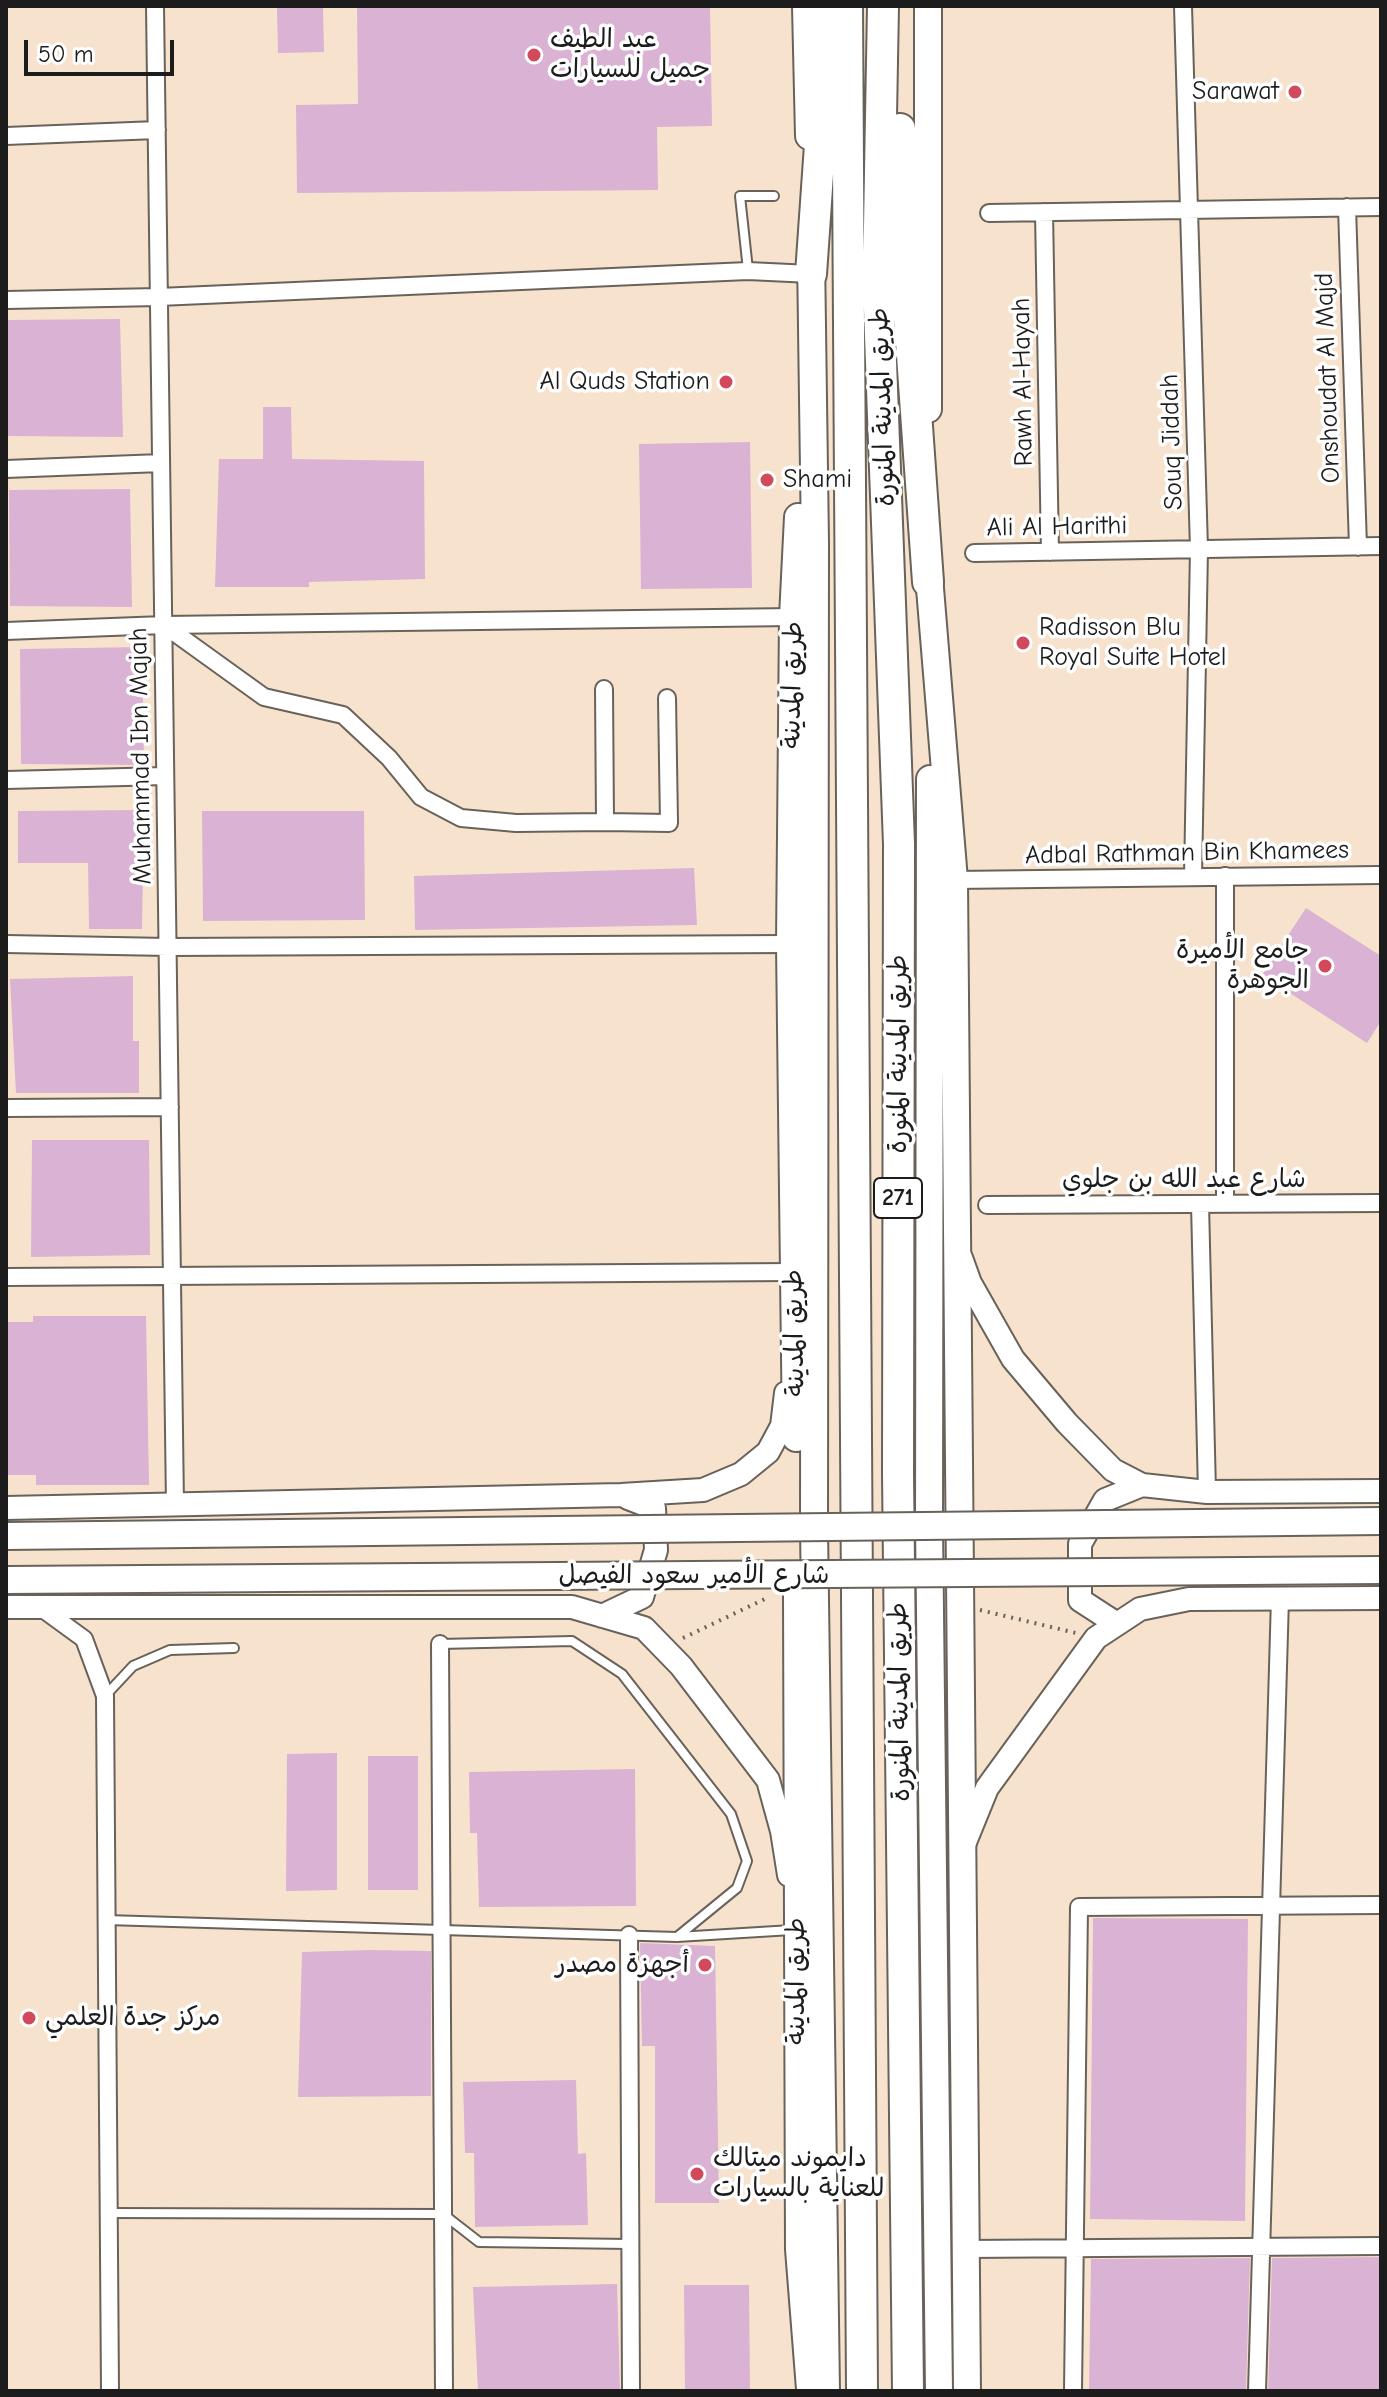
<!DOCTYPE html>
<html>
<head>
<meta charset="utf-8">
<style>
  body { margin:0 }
  #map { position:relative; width:1387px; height:2397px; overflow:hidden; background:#f7e3cd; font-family:"Comic Neue",sans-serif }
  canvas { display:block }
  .frame { position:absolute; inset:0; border:8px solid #1c1c1c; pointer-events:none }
  .scale { position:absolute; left:24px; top:40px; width:150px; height:36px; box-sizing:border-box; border:4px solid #1c1c1c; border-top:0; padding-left:10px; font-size:24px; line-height:28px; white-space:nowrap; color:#1c1c1c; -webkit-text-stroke:6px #fff; paint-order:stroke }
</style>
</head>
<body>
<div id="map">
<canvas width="1387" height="2397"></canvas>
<div class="frame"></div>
<div class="scale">50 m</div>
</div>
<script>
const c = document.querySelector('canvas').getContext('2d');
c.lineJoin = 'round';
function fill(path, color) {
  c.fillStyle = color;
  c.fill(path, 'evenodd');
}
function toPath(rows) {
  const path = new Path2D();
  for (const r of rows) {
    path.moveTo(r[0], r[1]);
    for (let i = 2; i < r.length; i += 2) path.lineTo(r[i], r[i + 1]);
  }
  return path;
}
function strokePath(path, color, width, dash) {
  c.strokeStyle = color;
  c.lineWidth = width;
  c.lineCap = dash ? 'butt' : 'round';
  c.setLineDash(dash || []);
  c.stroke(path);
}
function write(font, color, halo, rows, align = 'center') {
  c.font = font + ' "Comic Neue","Playpen Sans Arabic",sans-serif';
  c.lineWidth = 7;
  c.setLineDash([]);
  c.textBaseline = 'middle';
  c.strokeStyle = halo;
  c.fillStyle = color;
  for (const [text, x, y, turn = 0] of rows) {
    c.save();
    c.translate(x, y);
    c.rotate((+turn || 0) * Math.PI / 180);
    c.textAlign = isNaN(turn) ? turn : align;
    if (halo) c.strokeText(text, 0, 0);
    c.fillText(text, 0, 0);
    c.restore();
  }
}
fill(toPath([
  [323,6,324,52,278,53,277,8],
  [357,6,710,6,712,126,657,127,658,190,297,193,296,105,358,104],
  [120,319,123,437,6,436,6,320],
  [263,407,291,407,292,459,424,461,425,579,309,582,309,587,215,587,219,459,263,459],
  [750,442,752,588,641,589,639,444],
  [130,489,132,607,10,606,9,490],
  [142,647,144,765,21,764,20,649],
  [144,810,142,929,89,929,88,863,18,863,18,811],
  [202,811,364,811,365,920,203,921],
  [694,868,697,925,415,930,414,876],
  [1306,908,1381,956,1381,1021,1367,1043,1262,975],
  [133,976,133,1041,139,1041,139,1093,16,1093,10,979],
  [32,1140,149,1140,150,1255,31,1257],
  [33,1316,146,1316,149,1485,36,1485,36,1475,6,1475,6,1322,33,1322],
  [337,1753,337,1890,286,1891,287,1754],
  [368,1756,418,1756,418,1890,368,1890],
  [635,1769,636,1906,479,1907,477,1833,470,1833,469,1772],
  [1093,1918,1248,1919,1245,2221,1090,2219],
  [640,1943,715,1946,719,2203,655,2203,655,2046,642,2046],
  [369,1950,431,1951,431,2096,298,2097,302,1952],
  [576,2080,578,2154,586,2153,588,2225,475,2227,474,2153,465,2153,463,2082],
  [1381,2257,1381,2391,1268,2391,1272,2258],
  [1250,2258,1246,2391,1089,2391,1091,2259],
  [617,2284,620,2391,478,2391,473,2287],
  [684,2285,749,2285,750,2391,685,2391]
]), '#dab2d3');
const lane = toPath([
  [748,270,740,196,774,196],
  [440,1644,572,1641,622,1674,731,1814,747,1861,737,1888,677,1937],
  [105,1696,133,1666,170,1650,234,1648],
  [106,1920,677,1937,792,1930],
  [109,2213,443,2214,479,2242,630,2244]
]);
const street = toPath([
  [155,6,175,1505],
  [1183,6,1199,549,1193,876],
  [6,136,157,130],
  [1347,207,1358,547],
  [1044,212,1050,552],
  [989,213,1381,207],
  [6,300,159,297,748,271,811,274],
  [6,469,161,463],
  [974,553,1381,546],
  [164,625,264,697,343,715,389,758,421,797,461,818,516,823,605,822,604,689],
  [6,631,164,625,793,617],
  [6,780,165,776],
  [605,822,669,823,667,698],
  [1225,876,1225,1204],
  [954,880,1381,875],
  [6,944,168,947,790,944],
  [6,1108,170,1107],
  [1200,1204,1207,1492],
  [987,1205,1381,1203],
  [6,1277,793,1272],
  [40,1607,84,1639,105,1696,110,2391],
  [440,1644,444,2391],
  [629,1935,631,2391],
  [966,2249,1381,2246],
  [1073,2391,1079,1907,1381,1905],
  [1257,2391,1280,1598]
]);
const secondary = toPath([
  [961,1258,970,1283,1013,1359,1067,1423,1113,1470,1142,1485,1207,1492,1381,1491],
  [6,1508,621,1495,703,1490,741,1474,768,1452,782,1426,786,1393],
  [6,1607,572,1607,644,1628,681,1666,768,1780,782,1831,789,1875],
  [602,1616,642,1597,656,1550,654,1508,628,1498],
  [1117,1624,1080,1600,1080,1544,1105,1500,1142,1485],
  [965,1842,987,1788,1096,1638,1140,1609,1189,1599,1381,1598]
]);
const primary = toPath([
  [806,6,809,136],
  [928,6,928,409],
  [811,255,815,543,814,1528,826,2391],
  [928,564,954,880,967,2391],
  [930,779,929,1525,939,2391],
  [796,1438,790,944,793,617,798,517],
  [797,1593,799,2249,810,2389]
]);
const highway = toPath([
  [847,6,862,2391],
  [883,6,878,282,899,844,898,1473,908,2391],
  [900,129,904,242,928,582],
  [811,274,829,16]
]);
strokePath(lane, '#69625a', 12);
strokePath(street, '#69625a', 20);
strokePath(secondary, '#69625a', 26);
strokePath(primary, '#69625a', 30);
strokePath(highway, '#69625a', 34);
strokePath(toPath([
  [980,1610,1076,1633],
  [683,1638,769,1597]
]), '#69625a', 4, [2, 6]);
strokePath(lane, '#fff', 8);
strokePath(street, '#fff', 16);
strokePath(secondary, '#fff', 22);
strokePath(primary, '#fff', 26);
strokePath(highway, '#fff', 30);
const primaryBridge = toPath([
  [6,1536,1381,1521],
  [6,1580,1381,1570]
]);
strokePath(primaryBridge, '#69625a', 30, []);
strokePath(primaryBridge, '#fff', 26);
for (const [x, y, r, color] of [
  [534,55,8,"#d1495b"],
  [1295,92,8,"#d1495b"],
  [726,382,8,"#d1495b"],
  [767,480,8,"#d1495b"],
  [1023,643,8,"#d1495b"],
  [1325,966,8,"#d1495b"],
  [705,1965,8,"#d1495b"],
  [29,2018,8,"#d1495b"],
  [697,2174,8,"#d1495b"]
]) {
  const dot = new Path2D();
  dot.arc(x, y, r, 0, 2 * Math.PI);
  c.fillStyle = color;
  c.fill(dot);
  strokePath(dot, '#fff', 3);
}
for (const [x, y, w] of [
  [898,1198,48]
]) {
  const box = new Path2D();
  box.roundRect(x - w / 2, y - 20, w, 40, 6);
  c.fillStyle = '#fff';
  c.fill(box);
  strokePath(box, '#1c1c1c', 2);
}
write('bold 24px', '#1c1c1c', null, [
  ["271",898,1198]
]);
write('26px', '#1c1c1c', '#fff', [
  ["عبد الطيف",550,40],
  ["جميل للسيارات",550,70],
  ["Sarawat",1279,92,"right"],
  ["Al Quds Station",710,382,"right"],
  ["Shami",783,480],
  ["Radisson Blu",1039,628],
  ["Royal Suite Hotel",1039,658],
  ["جامع الأميرة",1309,951,"right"],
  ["الجوهرة",1309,981,"right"],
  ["أجهزة مصدر",689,1965,"right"],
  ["مركز جدة العلمي",45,2018],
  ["دايموند ميتالك",713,2159],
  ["للعناية بالسيارات",713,2189]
], 'left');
write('26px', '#1c1c1c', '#fff', [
  ["Onshoudat Al Majd",1328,378,-92],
  ["Rawh Al-Hayah",1023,382,-91],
  ["طريق المدينة المنورة",883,407,-92],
  ["Souq Jiddah",1172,442,-92],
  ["Ali Al Harithi",1057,527,-1],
  ["طريق المدينة",793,685,-89],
  ["Muhammad Ibn Majah",141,756,-91],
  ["Adbal Rathman Bin Khamees",1187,853,-1],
  ["طريق المدينة المنورة",899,1054,-90],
  ["شارع عبد الله بن جلوي",1184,1180],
  ["طريق المدينة",795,1333,-91],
  ["شارع الأمير سعود الفيصل",694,1576],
  ["طريق المدينة المنورة",900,1702,-91],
  ["طريق المدينة",797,1981,-90]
]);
</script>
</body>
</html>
